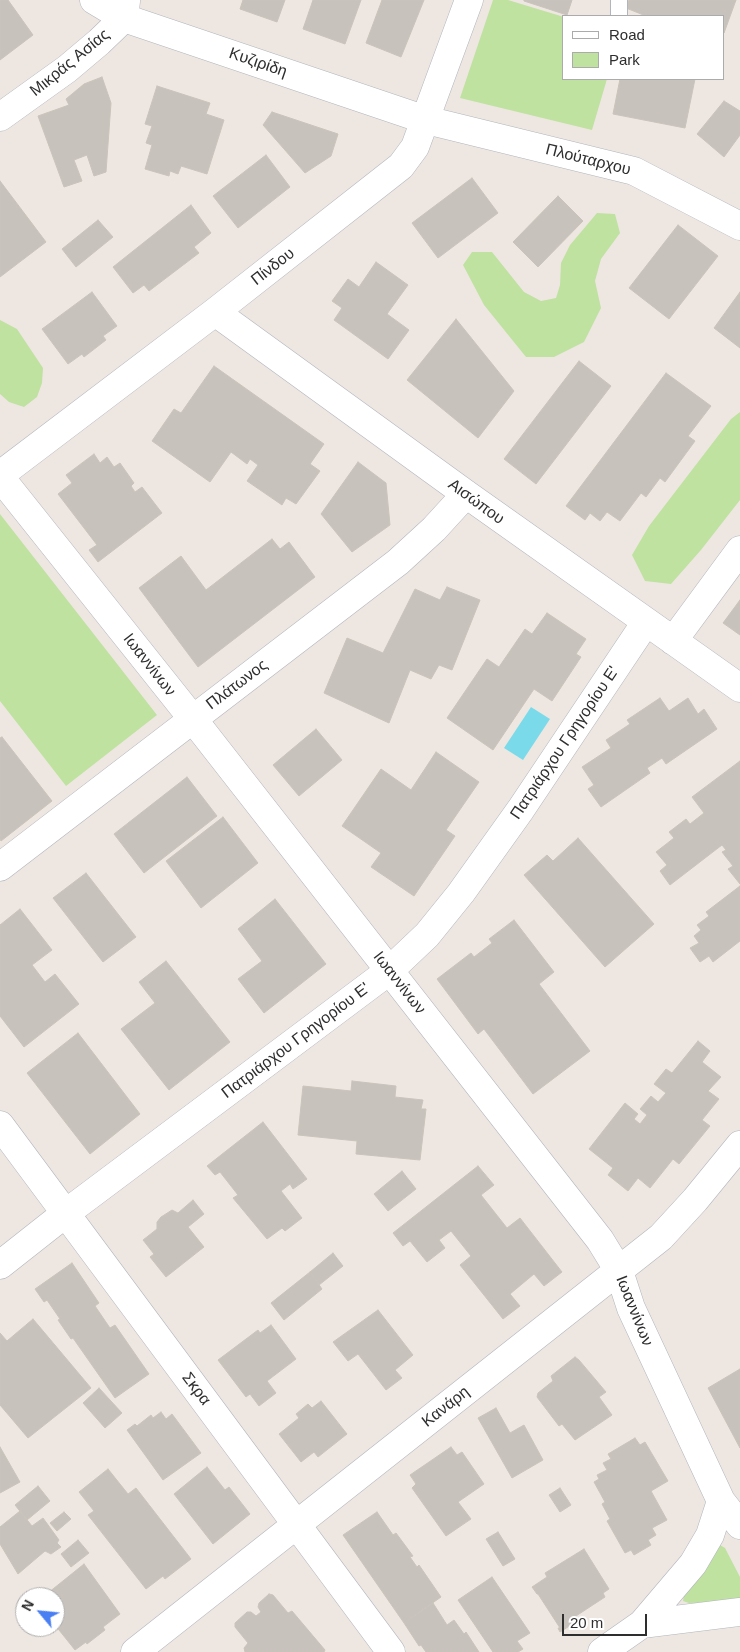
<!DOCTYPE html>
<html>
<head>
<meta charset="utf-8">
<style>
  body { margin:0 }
  #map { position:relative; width:740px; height:1652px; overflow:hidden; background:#eee7e1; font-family:Arial,sans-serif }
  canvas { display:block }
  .legend { position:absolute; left:562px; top:15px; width:162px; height:65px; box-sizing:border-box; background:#fff; border:1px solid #ababab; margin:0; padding:6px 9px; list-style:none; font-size:15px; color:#2e2e2e }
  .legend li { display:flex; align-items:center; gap:10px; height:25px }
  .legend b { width:25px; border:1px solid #ababab }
  .north { position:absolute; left:15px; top:1587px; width:50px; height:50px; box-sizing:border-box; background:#fff; border:1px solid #ababab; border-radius:50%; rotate:298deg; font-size:14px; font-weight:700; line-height:20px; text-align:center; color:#2e2e2e }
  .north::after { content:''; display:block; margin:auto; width:18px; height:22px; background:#4a7ef3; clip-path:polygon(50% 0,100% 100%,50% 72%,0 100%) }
  .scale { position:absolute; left:562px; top:1614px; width:85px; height:22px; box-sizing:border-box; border:2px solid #2e2e2e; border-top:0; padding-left:6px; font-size:15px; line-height:18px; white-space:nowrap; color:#2e2e2e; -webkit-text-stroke:4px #fff; paint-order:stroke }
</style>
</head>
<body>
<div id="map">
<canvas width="740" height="1652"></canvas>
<ul class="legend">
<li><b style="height:6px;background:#fff"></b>Road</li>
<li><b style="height:14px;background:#bfe2a1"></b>Park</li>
</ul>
<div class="north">N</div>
<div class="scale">20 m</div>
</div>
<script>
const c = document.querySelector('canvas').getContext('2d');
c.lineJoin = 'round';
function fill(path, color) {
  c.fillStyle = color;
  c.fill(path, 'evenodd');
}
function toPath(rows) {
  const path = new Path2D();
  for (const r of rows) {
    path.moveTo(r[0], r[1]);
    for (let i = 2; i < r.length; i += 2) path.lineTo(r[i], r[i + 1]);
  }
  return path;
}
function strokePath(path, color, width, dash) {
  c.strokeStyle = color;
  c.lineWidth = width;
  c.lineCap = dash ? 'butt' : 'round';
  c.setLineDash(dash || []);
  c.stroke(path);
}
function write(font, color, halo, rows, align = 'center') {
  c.font = font + ' Arial,sans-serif';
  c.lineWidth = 4.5;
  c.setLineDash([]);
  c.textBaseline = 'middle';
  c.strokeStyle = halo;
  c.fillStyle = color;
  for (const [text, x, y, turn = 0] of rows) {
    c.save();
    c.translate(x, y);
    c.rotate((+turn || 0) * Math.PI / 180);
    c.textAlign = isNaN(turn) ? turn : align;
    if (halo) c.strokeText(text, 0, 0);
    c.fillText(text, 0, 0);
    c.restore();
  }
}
fill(toPath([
  [493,0,508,0,564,17,564,79,607,79,592,130,460,98],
  [597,213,615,214,620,233,601,259,595,281,601,308,584,342,554,357,526,357,484,305,463,265,472,252,492,252,524,292,541,301,556,298,560,285,561,263,570,245],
  [0,320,17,329,43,368,42,383,37,397,24,407,9,402,0,394],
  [740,412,740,500,701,550,671,584,645,581,632,555,649,526,731,419],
  [0,514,157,715,66,786,0,701],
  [720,1545,725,1548,740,1577,740,1602,689,1603,683,1601,684,1594,716,1547]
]), '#bfe2a1');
fill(toPath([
  [531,707,550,719,523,760,504,748]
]), '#7adaea');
const building = toPath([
  [0,0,8,0,33,35,0,60,0,0],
  [243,0,285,0,277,22,240,9,243,0],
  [313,0,361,0,345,44,303,29,313,0],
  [382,0,424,0,401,57,366,43,382,0],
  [524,0,572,0,567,15,524,1,524,0],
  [629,0,736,0,724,33,724,16,646,16,626,8,629,0],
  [102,77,111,103,106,172,94,176,87,155,74,160,82,181,64,187,38,116,69,105,66,99,84,84,102,77],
  [620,79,695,79,685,128,613,114,620,79],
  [157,86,210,103,206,114,224,120,207,174,181,166,178,174,170,171,169,176,145,169,152,145,146,143,152,126,145,124,157,86],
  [724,101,740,111,740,135,724,157,697,134,724,101],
  [272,112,338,134,331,156,305,173,263,125,272,112],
  [266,155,290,187,238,228,213,196,266,155],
  [472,178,498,213,438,258,412,223,472,178],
  [0,181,46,242,0,277,0,181],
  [558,196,583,221,538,267,513,242,558,196],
  [191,205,211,233,194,247,199,253,149,291,144,285,133,293,113,267,191,205],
  [98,220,113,237,76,267,62,249,98,220],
  [678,225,718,256,669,319,629,288,678,225],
  [376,262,408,285,387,314,409,330,388,359,334,320,342,308,332,301,348,279,359,287,376,262],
  [92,292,117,326,103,336,106,340,84,357,82,354,68,364,42,329,92,292],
  [740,292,740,348,714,328,740,292],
  [456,319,514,391,478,438,407,380,456,319],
  [579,361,611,386,536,484,504,459,579,361],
  [214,366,324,444,310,464,320,471,296,504,286,498,282,505,247,481,258,465,250,459,247,464,231,452,210,482,152,441,174,409,181,413,214,366],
  [666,373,711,406,688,436,695,441,665,482,660,478,646,497,641,493,620,521,607,512,600,521,590,513,585,520,566,506,666,373],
  [94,454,100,463,107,457,114,467,120,463,134,483,131,486,135,492,142,487,162,513,98,562,89,550,97,545,58,494,72,483,66,475,94,454],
  [358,462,386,483,390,525,352,552,321,514,358,462],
  [272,539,280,549,289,542,315,577,198,667,139,588,181,556,206,590,272,539],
  [447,587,480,600,452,670,439,665,431,679,410,670,389,723,324,693,347,638,383,653,415,589,440,600,447,587],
  [740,600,740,635,723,623,740,600],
  [547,613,586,639,576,654,581,657,552,701,534,689,493,750,447,718,487,659,499,667,525,629,532,634,547,613],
  [660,698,669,711,688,698,698,714,704,709,717,729,666,764,662,758,647,768,650,773,601,807,588,789,594,785,582,767,611,748,606,740,630,724,627,720,660,698],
  [316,729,342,760,299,796,273,765,316,729],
  [2,737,52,801,1,841,0,839,0,738,2,737],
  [436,752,479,782,446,830,455,836,414,896,371,867,381,853,342,826,381,769,411,790,436,752],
  [740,761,740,884,728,869,733,866,722,852,726,850,722,845,670,885,660,871,667,865,656,852,674,838,669,832,686,819,690,824,704,813,692,797,740,761],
  [187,777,217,816,144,873,114,834,187,777],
  [223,817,258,863,201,908,166,861,223,817],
  [578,838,654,924,605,967,524,875,547,855,553,861,578,838],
  [86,873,136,937,103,962,53,898,86,873],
  [740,886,740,941,713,962,709,956,700,962,690,948,699,943,694,936,701,930,697,925,709,916,706,912,740,886],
  [275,899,326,964,264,1013,238,979,262,961,238,929,275,899],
  [20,909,52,950,32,965,45,982,55,974,79,1004,24,1047,0,1016,0,925,20,909],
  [514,920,554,972,539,984,590,1051,533,1094,484,1029,478,1034,437,979,471,953,474,957,492,943,489,939,514,920],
  [166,961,230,1042,169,1090,121,1029,155,1003,139,982,166,961],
  [78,1033,140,1114,90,1154,27,1073,78,1033],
  [698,1041,710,1051,702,1062,721,1077,708,1091,719,1099,702,1120,710,1126,679,1164,673,1159,650,1188,638,1178,628,1191,608,1175,613,1168,589,1149,625,1103,638,1114,634,1119,640,1124,647,1115,640,1109,651,1096,658,1102,666,1093,654,1084,666,1069,672,1073,698,1041],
  [352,1081,396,1086,395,1097,423,1100,421,1109,426,1109,420,1160,356,1154,357,1141,298,1135,303,1086,351,1091,352,1081],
  [263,1122,307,1179,293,1189,290,1184,281,1191,302,1218,285,1231,282,1228,267,1239,233,1198,238,1195,220,1172,215,1175,207,1166,263,1122],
  [478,1166,494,1185,481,1195,507,1228,520,1218,562,1272,544,1286,534,1274,510,1294,520,1306,503,1319,460,1265,471,1256,451,1231,439,1240,445,1248,427,1262,410,1241,403,1246,393,1233,478,1166],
  [402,1171,416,1189,388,1211,374,1194,402,1171],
  [193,1200,204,1214,188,1227,204,1247,166,1277,150,1257,154,1254,143,1240,157,1229,157,1222,161,1217,172,1210,178,1213,193,1200],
  [333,1253,343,1266,319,1285,310,1272,333,1253],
  [72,1263,99,1303,95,1306,110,1328,115,1325,149,1374,115,1398,73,1338,71,1339,58,1320,60,1319,47,1300,44,1302,35,1289,72,1263],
  [310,1272,322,1289,284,1320,271,1303,310,1272],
  [378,1310,413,1355,395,1370,402,1378,386,1390,358,1354,348,1361,333,1342,378,1310],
  [33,1319,91,1388,28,1438,0,1405,0,1333,7,1341,33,1319],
  [271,1325,296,1359,267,1381,276,1393,259,1406,250,1394,246,1397,218,1360,258,1330,260,1333,271,1325],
  [575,1357,579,1360,606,1392,599,1397,612,1415,575,1440,562,1424,559,1426,537,1397,538,1393,553,1381,551,1376,575,1357],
  [740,1369,740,1448,708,1388,740,1369],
  [99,1388,122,1413,105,1428,83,1403,99,1388],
  [321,1401,347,1434,318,1457,314,1452,301,1462,279,1434,299,1418,296,1414,308,1404,312,1408,321,1401],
  [496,1408,510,1433,524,1425,543,1460,512,1478,478,1418,496,1408],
  [161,1412,166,1419,172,1414,201,1453,163,1480,127,1430,135,1424,137,1426,151,1415,153,1418,161,1412],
  [635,1438,640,1445,645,1442,668,1481,651,1491,667,1520,652,1528,656,1535,648,1540,651,1545,634,1555,631,1550,625,1553,607,1521,610,1519,602,1504,605,1502,594,1482,599,1479,597,1475,607,1470,603,1463,611,1459,608,1454,635,1438],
  [0,1447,20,1482,0,1493,0,1447],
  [451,1447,457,1455,462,1452,484,1484,458,1502,471,1519,446,1536,412,1488,416,1484,410,1475,451,1447],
  [207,1467,225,1490,229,1487,250,1514,213,1544,174,1494,207,1467],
  [108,1469,128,1494,136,1488,191,1559,165,1579,163,1576,146,1589,88,1515,94,1511,79,1492,108,1469],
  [38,1486,50,1501,27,1520,15,1505,38,1486],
  [560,1488,571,1505,560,1512,549,1495,560,1488],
  [20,1511,32,1526,43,1518,59,1540,57,1543,61,1547,51,1554,45,1551,18,1574,0,1544,0,1527,20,1511],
  [64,1512,71,1519,57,1531,50,1523,64,1512],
  [377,1512,393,1535,396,1533,413,1556,410,1557,417,1567,419,1565,441,1597,404,1623,343,1535,377,1512],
  [498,1532,515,1559,503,1566,486,1539,498,1532],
  [78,1540,89,1553,71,1567,61,1554,78,1540],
  [584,1549,609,1589,603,1593,605,1597,576,1616,579,1620,560,1632,558,1628,560,1628,538,1594,537,1594,532,1587,547,1577,545,1573,584,1549],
  [84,1564,120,1614,103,1627,105,1630,87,1644,86,1642,75,1650,55,1625,57,1622,55,1620,55,1597,43,1597,84,1564],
  [492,1577,530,1633,517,1641,523,1649,518,1652,493,1652,458,1600,492,1577],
  [269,1594,273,1595,288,1613,292,1611,325,1650,324,1652,245,1652,244,1648,248,1643,235,1627,235,1623,247,1612,251,1612,256,1616,261,1612,258,1607,259,1603,269,1594],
  [433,1603,447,1625,454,1620,464,1634,466,1632,479,1652,426,1652,421,1645,419,1646,404,1623,433,1603]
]);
fill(building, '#c7c2bc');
strokePath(building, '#cac3bb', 1);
const lane = toPath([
  [619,0,619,16]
]);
const street = toPath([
  [94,0,124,18,426,120,634,171,740,226],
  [0,117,67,69,99,42,124,18,126,1],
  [215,312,466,494,740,688],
  [0,475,215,312,401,166,415,147,469,0],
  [0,477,192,718,600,1240,619,1271,631,1308,721,1501,740,1525],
  [673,641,740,550],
  [0,867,398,562,434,529,466,494],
  [0,1125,391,1652],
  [0,1265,66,1213,389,971,427,935,461,893,521,809,646,622],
  [642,1624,740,1612],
  [135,1652,661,1237,695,1200,740,1145],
  [602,1652,642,1624,693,1564,710,1535,721,1501]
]);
strokePath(lane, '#b1b5bd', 18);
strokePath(street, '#b1b5bd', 29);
strokePath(lane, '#fff', 16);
strokePath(street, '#fff', 28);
write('16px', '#2e2e2e', '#fff', [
  ["Μικράς Ασίας",70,63,-39],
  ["Κυζιρίδη",258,63,19],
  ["Πλούταρχου",588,160,14],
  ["Πίνδου",273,267,-38],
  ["Αισώπου",476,502,36],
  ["Ιωαννίνων",149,665,52],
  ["Πλάτωνος",237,685,-37],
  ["Πατριάρχου Γρηγορίου Ε'",565,743,-56],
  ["Ιωαννίνων",399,983,52],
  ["Πατριάρχου Γρηγορίου Ε'",296,1041,-37],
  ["Ιωαννίνων",634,1311,68],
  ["Σκρα",196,1389,53],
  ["Κανάρη",446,1407,-38]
]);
</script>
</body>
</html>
